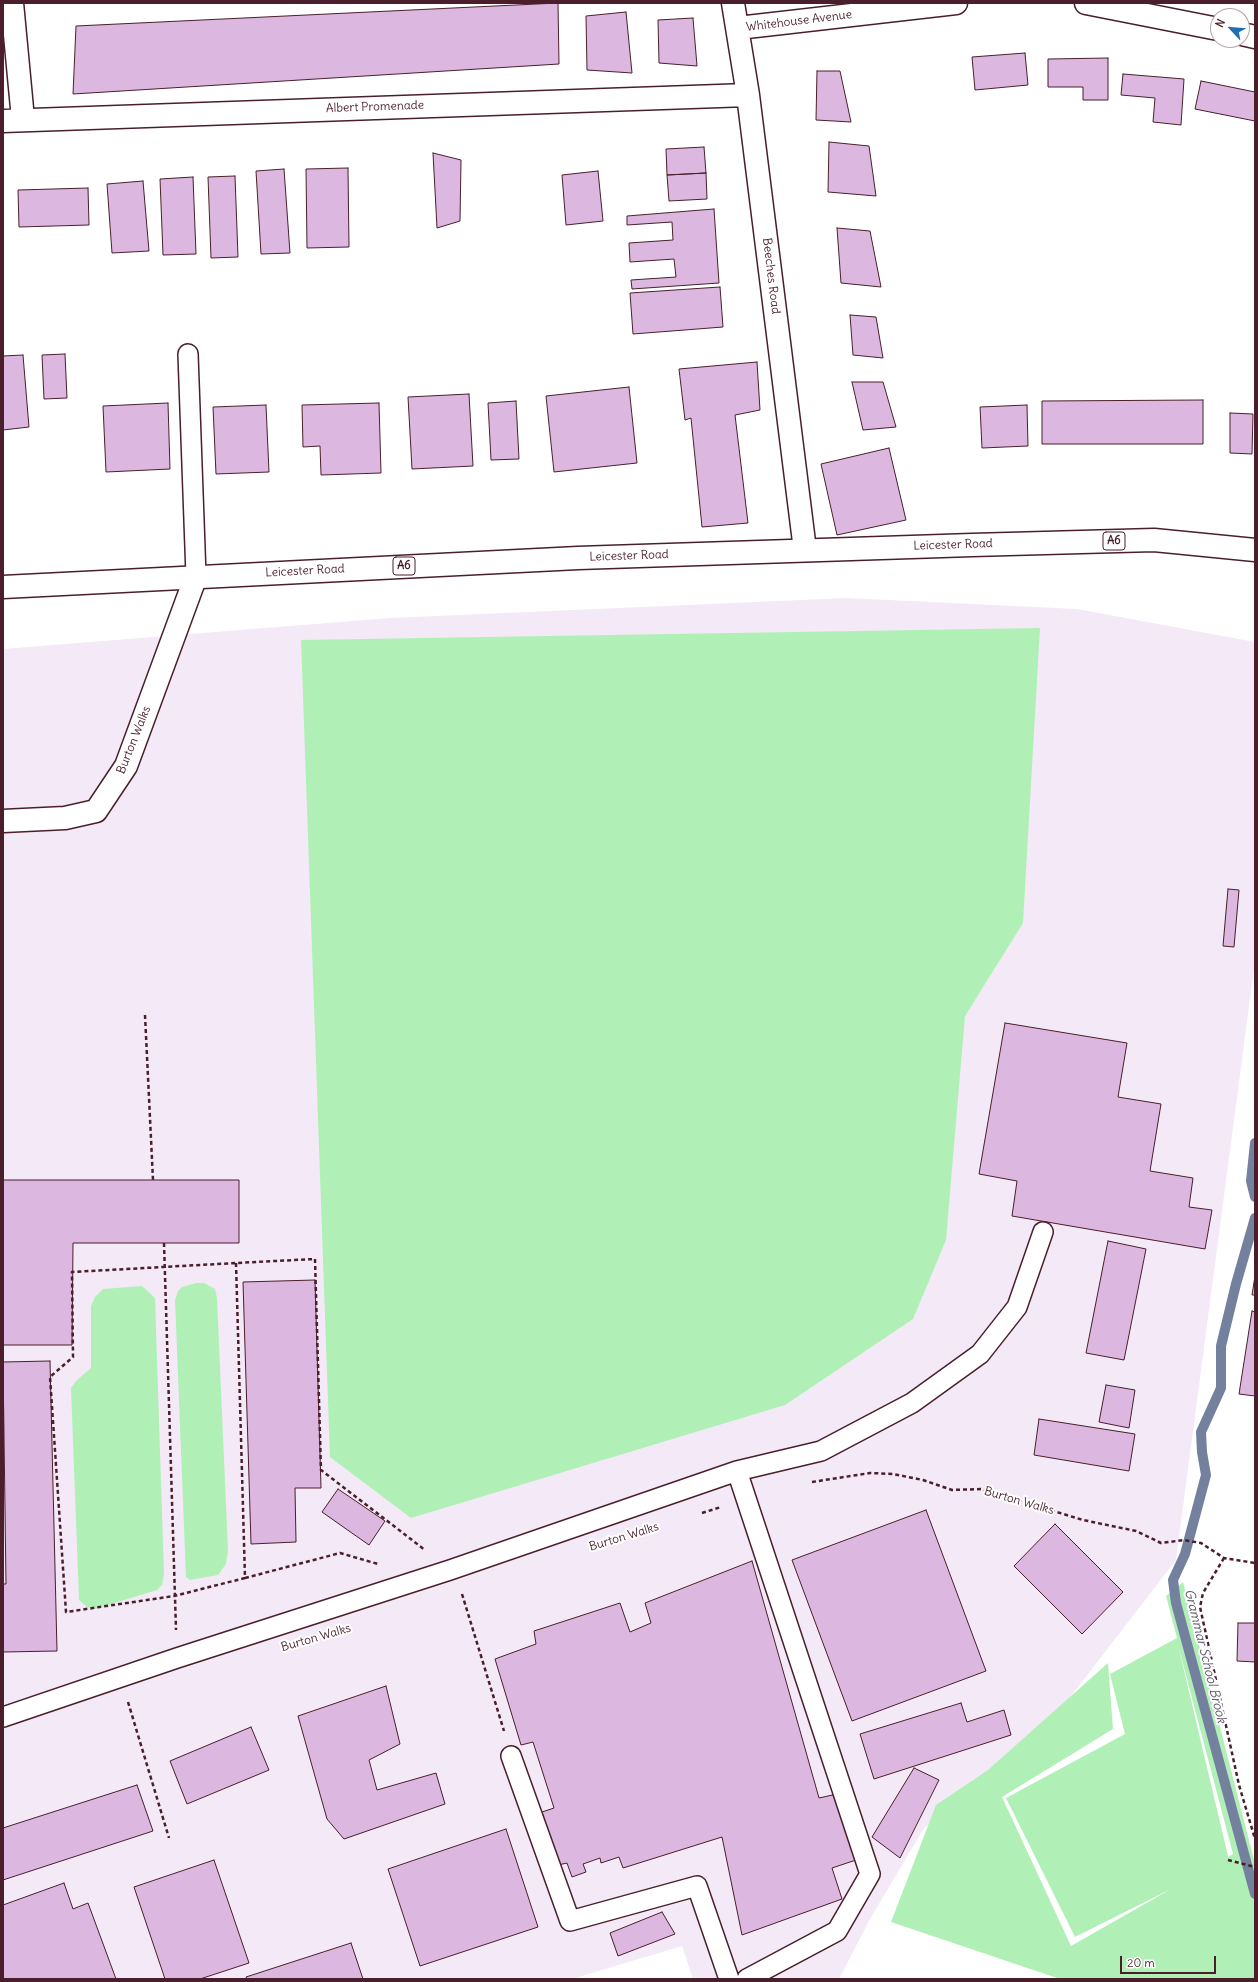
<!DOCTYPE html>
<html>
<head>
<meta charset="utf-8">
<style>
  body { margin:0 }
  #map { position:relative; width:1258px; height:1982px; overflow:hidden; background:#fff; font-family:Delius,sans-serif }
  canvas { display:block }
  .frame { position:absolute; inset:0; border:4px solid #4a1f2b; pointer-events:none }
  .north { position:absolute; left:1210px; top:8px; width:40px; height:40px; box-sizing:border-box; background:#fff; border:1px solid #b7a5aa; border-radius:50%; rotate:296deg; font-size:11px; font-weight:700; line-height:16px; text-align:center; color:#4a1f2b }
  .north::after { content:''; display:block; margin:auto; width:14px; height:18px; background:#1f6fb2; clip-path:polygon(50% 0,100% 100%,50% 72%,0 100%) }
  .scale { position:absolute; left:1120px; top:1956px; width:96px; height:18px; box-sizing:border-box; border:2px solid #4a1f2b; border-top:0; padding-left:5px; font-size:12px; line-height:14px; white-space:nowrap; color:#4a1f2b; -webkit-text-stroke:3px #fff; paint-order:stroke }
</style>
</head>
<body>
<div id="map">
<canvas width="1258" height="1982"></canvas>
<div class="frame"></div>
<div class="north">N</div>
<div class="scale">20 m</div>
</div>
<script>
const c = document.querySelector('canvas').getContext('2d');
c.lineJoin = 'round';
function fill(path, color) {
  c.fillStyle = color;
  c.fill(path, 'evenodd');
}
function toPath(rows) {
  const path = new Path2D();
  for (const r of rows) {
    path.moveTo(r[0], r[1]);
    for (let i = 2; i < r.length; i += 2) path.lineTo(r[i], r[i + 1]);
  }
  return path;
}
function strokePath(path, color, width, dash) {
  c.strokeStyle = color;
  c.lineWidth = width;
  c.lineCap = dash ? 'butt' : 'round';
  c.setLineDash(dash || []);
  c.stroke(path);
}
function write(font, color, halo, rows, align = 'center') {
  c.font = font + ' Delius,sans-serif';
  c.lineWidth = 4;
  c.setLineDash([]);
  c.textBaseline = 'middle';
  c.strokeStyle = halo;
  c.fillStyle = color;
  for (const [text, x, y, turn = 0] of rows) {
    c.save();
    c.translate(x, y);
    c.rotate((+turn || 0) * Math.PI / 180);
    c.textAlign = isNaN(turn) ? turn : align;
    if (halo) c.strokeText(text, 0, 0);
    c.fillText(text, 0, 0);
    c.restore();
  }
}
fill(toPath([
  [847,598,1077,609,1255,642,1255,961,1176,1560,1024,1757,924,1828,870,1919,839,1979,693,1979,682,1946,572,1979,3,1979,3,649,390,618]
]), '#f4e9f6');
fill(toPath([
  [1040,628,1023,923,965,1016,946,1240,913,1319,785,1405,411,1518,330,1457,301,640],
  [196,1283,204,1283,215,1289,217,1298,228,1551,226,1564,218,1575,190,1580,186,1577,175,1300,178,1291,182,1287],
  [142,1286,155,1298,164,1574,162,1585,157,1590,95,1609,87,1607,79,1600,71,1388,76,1381,91,1368,91,1306,95,1297,103,1289],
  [1183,1582,1255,1864,1255,1979,1060,1979,891,1922,936,1805,988,1770,1108,1663,1113,1729,1002,1797,1071,1946,1171,1889,1075,1937,1006,1798,1125,1734,1110,1674,1177,1638,1166,1596],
  [1178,1645,1233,1854,1228,1857,1228,1856]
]), '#b0f0b7');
strokePath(toPath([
  [1255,1143,1251,1181,1255,1197],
  [1255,1218,1236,1284,1221,1346,1221,1388,1201,1432,1202,1452,1206,1475,1185,1554,1173,1580,1176,1603,1255,1894]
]), '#73809e', 10);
const building = toPath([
  [558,3,559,64,73,94,76,26,558,3],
  [626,12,632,73,587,70,586,16,626,12],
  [693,18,697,66,659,63,658,20,693,18],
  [1025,53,1028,85,975,90,972,57,1025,53],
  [1108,58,1108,100,1083,100,1083,87,1048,87,1048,59,1108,58],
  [817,71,840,71,851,122,816,120,817,71],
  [1123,74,1184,79,1181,125,1153,122,1155,98,1121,95,1123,74],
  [1201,81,1255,92,1255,121,1195,109,1201,81],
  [829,142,869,146,876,196,828,192,829,142],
  [704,147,706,173,667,175,666,149,704,147],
  [433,153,461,160,460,221,437,228,433,153],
  [348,168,349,247,307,248,306,169,348,168],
  [284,169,290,253,261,254,256,171,284,169],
  [598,171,603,221,566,225,562,175,598,171],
  [706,173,707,199,669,201,667,175,706,173],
  [235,176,238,257,211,258,208,177,235,176],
  [193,177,196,254,163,255,160,179,193,177],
  [143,181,149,251,112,253,107,184,143,181],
  [88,188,89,225,19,227,18,190,88,188],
  [714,209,719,283,632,289,631,280,676,277,674,259,630,262,629,243,673,240,672,222,627,225,627,216,714,209],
  [837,228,870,231,881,287,841,283,837,228],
  [720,287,723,327,633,334,630,293,720,287],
  [850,315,876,317,883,358,853,355,850,315],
  [65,354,67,398,44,399,42,355,65,354],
  [23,355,29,427,3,430,3,356,23,355],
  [757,362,760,410,735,415,748,523,702,527,691,418,685,420,679,369,757,362],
  [852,382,883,382,896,427,863,430,852,382],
  [629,387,637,463,554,472,546,396,629,387],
  [469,394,473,466,412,469,408,397,469,394],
  [1203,400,1203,444,1042,444,1042,401,1203,400],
  [516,401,519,459,491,460,488,403,516,401],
  [168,403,170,469,106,472,103,406,168,403],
  [379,403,381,473,321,475,320,446,303,447,302,405,379,403],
  [266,405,269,472,216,474,213,407,266,405],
  [1027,405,1028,446,982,448,980,407,1027,405],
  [1230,413,1253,414,1252,454,1230,453,1230,413],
  [889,448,906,520,837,535,821,464,889,448],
  [1228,889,1239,890,1234,947,1223,946,1228,889],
  [1005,1023,1127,1043,1118,1097,1161,1104,1150,1171,1193,1178,1189,1207,1212,1210,1205,1249,1012,1216,1017,1181,979,1174,1005,1023],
  [3,1180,239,1180,239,1243,73,1243,72,1345,3,1345,3,1180],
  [1108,1241,1146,1249,1124,1360,1086,1353,1108,1241],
  [1255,1276,1255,1295,1252,1295,1255,1276],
  [315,1280,321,1488,295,1488,296,1542,251,1544,243,1282,315,1280],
  [1252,1311,1255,1312,1255,1396,1239,1394,1252,1311],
  [50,1361,57,1651,3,1652,3,1584,6,1584,3,1362,50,1361],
  [1106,1385,1135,1390,1129,1428,1099,1422,1106,1385],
  [1039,1419,1135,1434,1129,1471,1034,1455,1039,1419],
  [338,1489,385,1521,369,1545,322,1512,338,1489],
  [926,1510,986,1671,852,1721,792,1560,926,1510],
  [1055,1524,1123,1592,1082,1634,1014,1566,1055,1524],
  [752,1561,819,1798,837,1794,856,1860,832,1868,842,1899,742,1935,722,1837,623,1868,619,1857,601,1863,600,1858,583,1864,586,1872,572,1877,567,1863,558,1865,542,1812,554,1808,533,1742,521,1745,495,1659,536,1644,534,1631,620,1603,630,1632,651,1623,645,1603,752,1561],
  [1238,1623,1255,1623,1255,1662,1237,1661,1238,1623],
  [386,1686,400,1744,369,1760,377,1790,436,1773,445,1804,344,1839,327,1819,298,1716,386,1686],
  [961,1703,967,1722,1004,1710,1011,1735,874,1779,860,1734,961,1703],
  [251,1727,269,1770,187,1804,170,1761,251,1727],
  [914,1768,939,1780,900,1858,872,1837,914,1768],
  [137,1785,153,1831,3,1880,3,1828,137,1785],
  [506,1829,538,1927,420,1966,388,1869,506,1829],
  [214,1860,249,1963,200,1979,165,1979,134,1887,214,1860],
  [64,1883,73,1909,88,1903,116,1979,3,1979,3,1905,64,1883],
  [662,1912,675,1934,618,1956,610,1933,662,1912],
  [351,1943,363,1979,247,1979,246,1977,351,1943]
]);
fill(building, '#dcb7e0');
strokePath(building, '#4a1f2b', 1);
const service = toPath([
  [188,354,196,576],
  [737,1471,870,1874,837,1931,747,1979],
  [3,1717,177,1658,450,1570,737,1471,821,1451,912,1403,980,1354,1017,1307,1043,1232],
  [511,1756,570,1921,697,1886,729,1979]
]);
const minor = toPath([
  [12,3,23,119],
  [733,3,748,95,805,550],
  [1086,3,1218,29],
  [738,28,956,3],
  [1242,34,1255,37],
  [3,121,748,95],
  [3,821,65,818,96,811,126,766,196,576]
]);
const trunk = toPath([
  [3,587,578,558,972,545,1154,540,1255,550]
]);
strokePath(service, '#4a1f2b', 22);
strokePath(minor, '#4a1f2b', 25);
strokePath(trunk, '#4a1f2b', 25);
strokePath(toPath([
  [145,1015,153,1180],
  [164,1243,176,1630],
  [236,1263,245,1578,174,1596,66,1612,50,1377,73,1357,72,1272,163,1267,236,1263,315,1259,321,1470,425,1550],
  [812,1482,870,1473,893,1474,923,1480,952,1490,981,1489,1083,1520,1136,1531,1161,1543,1184,1540,1201,1543,1224,1558,1255,1563],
  [702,1513,721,1507],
  [1224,1558,1203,1593,1200,1607,1239,1785,1255,1839],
  [245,1578,340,1553,378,1564],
  [462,1594,504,1731],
  [128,1702,169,1838],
  [1228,1860,1255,1867]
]), '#4a1f2b', 2.5, [4, 3]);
strokePath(service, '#fff', 19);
strokePath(minor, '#fff', 22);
strokePath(trunk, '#fff', 22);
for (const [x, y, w] of [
  [1114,541,22],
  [404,566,22]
]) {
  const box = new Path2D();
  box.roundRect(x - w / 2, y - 9, w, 18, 3);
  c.fillStyle = '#fff';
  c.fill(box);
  strokePath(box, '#4a1f2b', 1);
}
write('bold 11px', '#4a1f2b', null, [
  ["A6",1114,541],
  ["A6",404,566]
]);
write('12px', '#4a1f2b', '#fff', [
  ["Whitehouse Avenue",799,21,-7],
  ["Albert Promenade",375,107,-2],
  ["Beeches Road",771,276,83],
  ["Leicester Road",953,545,-2],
  ["Leicester Road",629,556,-2],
  ["Leicester Road",305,571,-3],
  ["Burton Walks",134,740,-68],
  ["Burton Walks",1019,1501,16],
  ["Burton Walks",624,1537,-17],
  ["Burton Walks",316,1638,-16]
]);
write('italic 13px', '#62586e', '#fff', [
  ["Grammar School Brook",1205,1656,76]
]);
</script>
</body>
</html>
